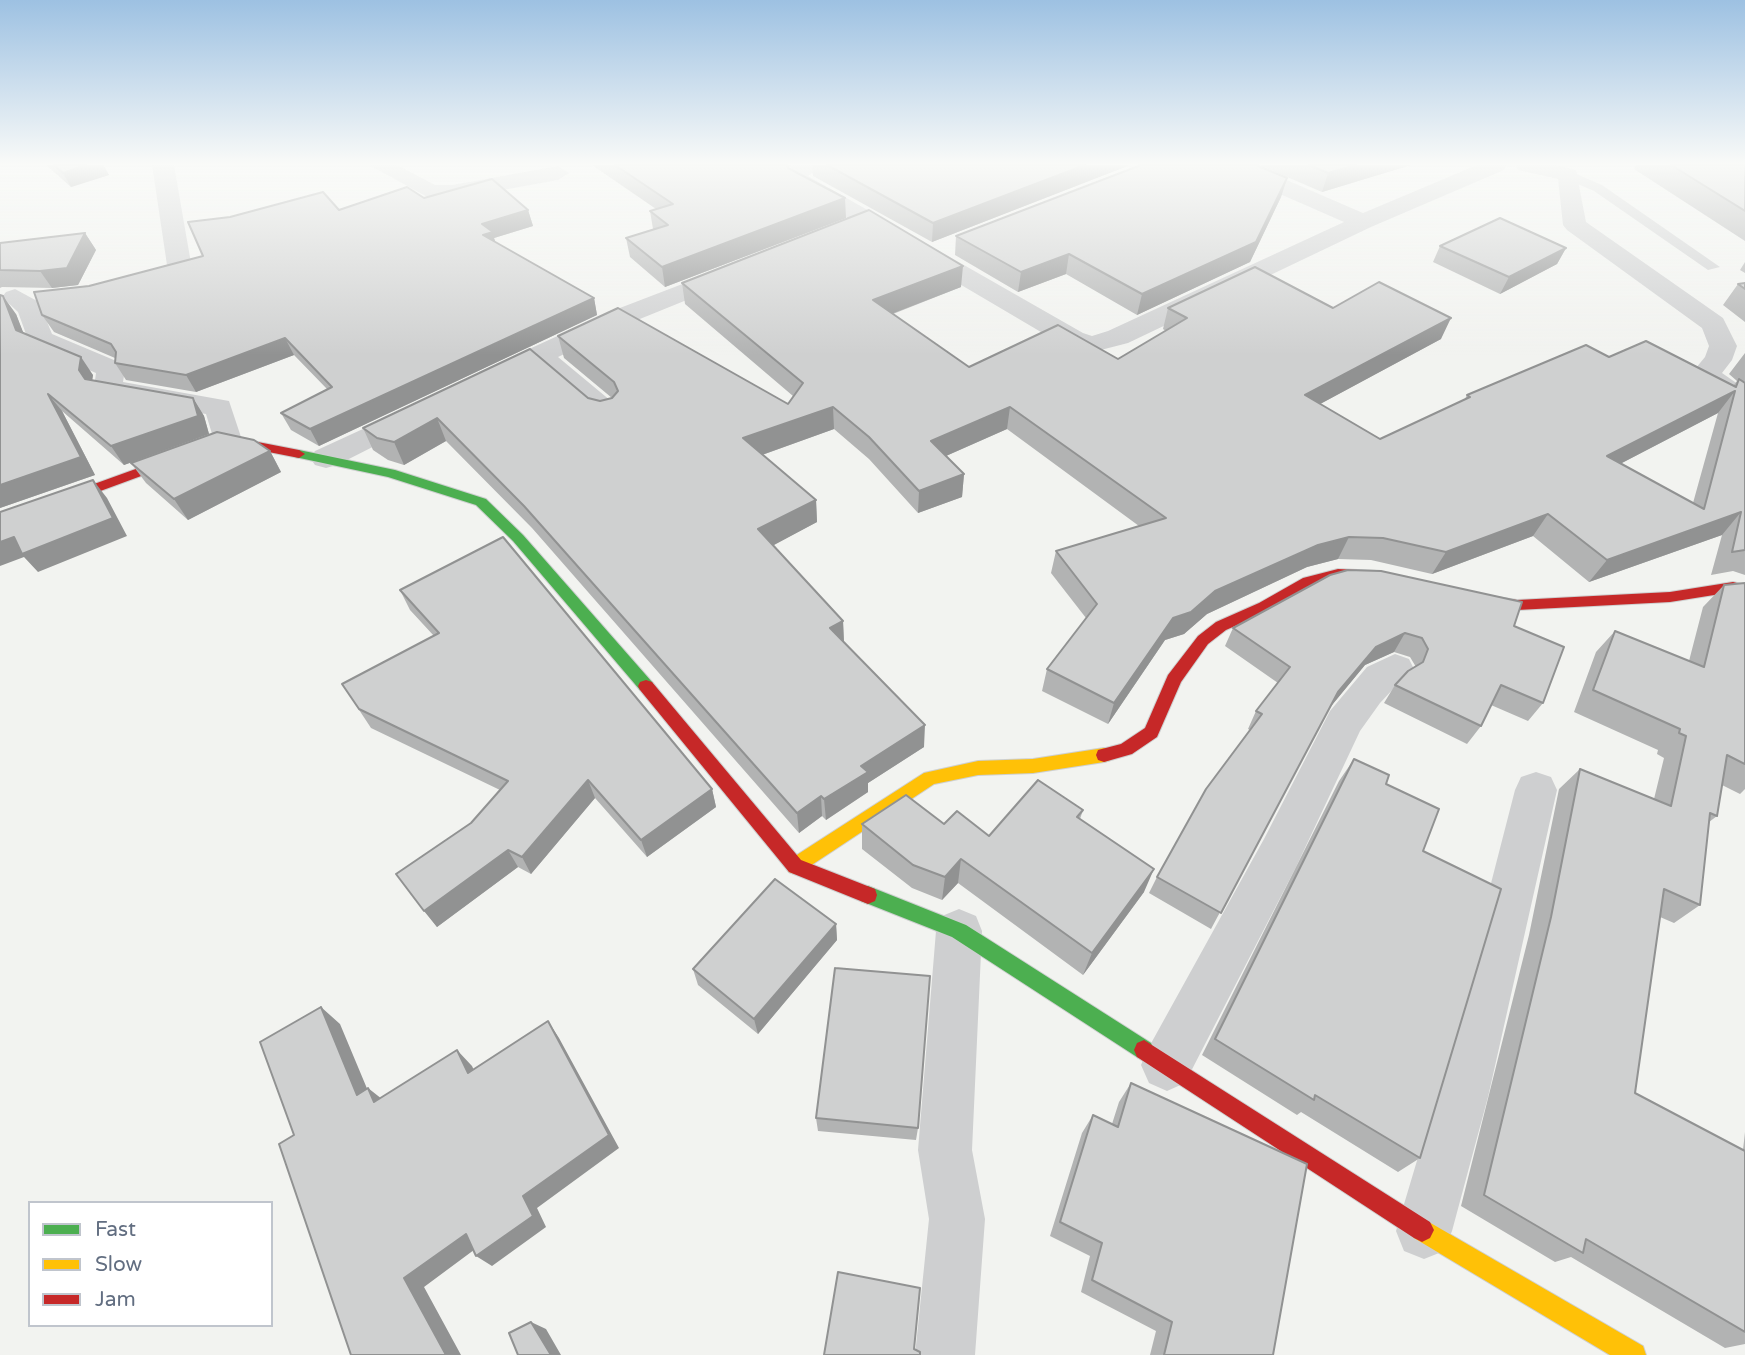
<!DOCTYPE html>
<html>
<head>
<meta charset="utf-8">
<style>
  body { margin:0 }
  #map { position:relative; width:1745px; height:1355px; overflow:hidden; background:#f2f3f0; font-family:"Varela Round",sans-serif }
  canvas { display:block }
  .legend { position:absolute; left:28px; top:1201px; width:245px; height:126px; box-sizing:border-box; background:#fff; border:2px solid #c0c5cd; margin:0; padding:9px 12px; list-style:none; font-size:21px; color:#626e81 }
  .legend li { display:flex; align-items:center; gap:14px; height:35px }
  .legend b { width:35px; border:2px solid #c0c5cd }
</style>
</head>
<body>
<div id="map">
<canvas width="1745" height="1355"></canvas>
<ul class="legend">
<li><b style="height:9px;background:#4caf50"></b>Fast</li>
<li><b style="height:9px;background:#ffc107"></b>Slow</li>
<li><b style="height:9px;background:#c62828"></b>Jam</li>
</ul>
</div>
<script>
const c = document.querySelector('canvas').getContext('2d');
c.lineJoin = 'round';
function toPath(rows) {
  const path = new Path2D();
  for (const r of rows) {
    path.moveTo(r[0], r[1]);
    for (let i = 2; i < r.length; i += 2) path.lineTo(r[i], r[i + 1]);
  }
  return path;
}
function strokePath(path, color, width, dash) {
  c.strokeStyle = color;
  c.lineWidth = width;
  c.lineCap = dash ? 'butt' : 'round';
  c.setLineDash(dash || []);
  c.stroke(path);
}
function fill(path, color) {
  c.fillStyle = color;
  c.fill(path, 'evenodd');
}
const fast = toPath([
  [299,450,395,470,486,499,523,535,652,682,654,686,652,690,640,690,513,541,476,505,388,477,295,457,293,454,299,450],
  [868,886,966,925,1151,1043,1154,1050,1151,1057,1144,1060,1137,1057,952,937,861,901,859,895,861,889,868,886]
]);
const slow = toPath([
  [1104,748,1110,750,1112,755,1110,760,1104,762,1033,773,978,775,934,784,801,872,795,874,789,872,786,866,789,860,924,773,978,761,1033,759,1104,748],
  [1422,1218,1643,1346,1646,1355,1610,1355,1414,1238,1410,1230,1414,1222,1422,1218]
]);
const jam = toPath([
  [227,436,299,450,305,454,299,458,228,444,0,528,0,518,227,436],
  [1338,569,1377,571,1384,576,1377,581,1338,579,1313,586,1269,611,1226,630,1208,644,1181,682,1157,737,1132,754,1104,762,1098,760,1096,755,1098,750,1121,744,1145,728,1168,675,1198,636,1216,622,1259,603,1303,578,1338,569],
  [1733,582,1745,585,1745,595,1733,592,1670,602,1517,610,1469,603,1462,598,1469,593,1517,600,1670,592,1733,582],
  [646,680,652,682,801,860,875,889,877,895,875,901,868,904,789,872,640,690,638,686,640,682,646,680],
  [1144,1040,1430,1222,1434,1230,1430,1238,1422,1242,1414,1238,1137,1057,1134,1050,1137,1043,1144,1040]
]);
strokePath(fast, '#ced0d0', 2);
strokePath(slow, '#ced0d0', 2);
strokePath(jam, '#ced0d0', 2);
fill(toPath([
  [1564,172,1572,172,1602,185,1720,267,1708,270,1594,191,1564,178,1564,172]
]), '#cecfd0');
fill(toPath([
  [152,165,174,165,192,269,189,274,135,291,126,288,122,283,126,278,167,265,152,165],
  [369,165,397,165,435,185,452,185,558,166,569,173,558,180,452,199,431,199,369,165],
  [794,165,823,165,808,176,1083,333,1092,336,1108,331,1344,222,1225,170,1222,165,1252,165,1363,213,1477,165,1507,165,1504,170,1371,227,1128,343,1093,352,1063,345,790,184,786,172,794,165],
  [1515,165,1555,165,1576,170,1586,222,1723,318,1737,346,1732,360,1722,373,1745,389,1745,411,1735,408,1691,374,1705,357,1709,346,1702,328,1567,230,1563,225,1558,179,1518,170,1515,165],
  [732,265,741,268,745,273,741,278,630,323,558,357,617,406,621,412,617,418,606,421,595,418,536,367,489,387,479,384,475,378,479,372,612,311,732,265],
  [15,289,39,302,52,334,121,363,125,369,123,382,229,401,242,440,238,447,227,449,216,447,206,414,98,394,94,388,96,373,30,345,18,312,2,297,6,292,15,289],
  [413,406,424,409,428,415,424,421,337,465,326,468,315,465,310,458,315,451,413,406],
  [1395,654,1409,659,1414,669,1409,679,1395,687,1380,703,1360,731,1296,867,1185,1083,1167,1091,1149,1083,1141,1065,1149,1047,1264,839,1330,711,1367,667,1395,654],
  [1536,772,1551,777,1557,790,1488,1097,1452,1231,1444,1251,1424,1259,1404,1251,1396,1231,1436,1097,1515,790,1521,777,1536,772],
  [959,909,976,916,982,931,972,1150,985,1219,975,1355,915,1355,929,1219,918,1150,936,931,942,916,959,909]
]), '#cecfd0');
fill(fast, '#4caf50');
fill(slow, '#ffc107');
fill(jam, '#c62828');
fill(toPath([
  [46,165,103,165,109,175,71,187],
  [592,165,791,165,788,168,846,218,665,287,630,257,626,238,653,229,650,211,656,209],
  [812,165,1130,165,932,242,813,176],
  [1259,165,1411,165,1322,192],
  [1636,165,1745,165,1745,241,1634,169],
  [1287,178,1281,197,1250,262,1137,315,1066,274,1018,292,955,255,956,236],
  [424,198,528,210,533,226,494,238,496,243,594,298,597,315,319,446,291,430,281,413,327,389,294,355,196,392,126,380,115,363,115,358,54,332,42,315,89,286,203,256,339,210],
  [85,233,96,250,78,285,52,288,2,287,0,288,0,243],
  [1440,246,1566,248,1557,264,1500,294,1433,262],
  [1745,262,1745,273,1740,270],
  [682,283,961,287,893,314,969,367,1118,359,1166,331,1163,329,1168,308,1333,308,1441,339,1320,404,1380,439,1465,399,1467,395,1609,357,1733,386,1737,381,1729,374,1745,353,1745,575,1733,571,1711,575,1722,535,1589,582,1533,536,1432,574,1371,560,1338,559,1307,567,1207,614,1184,634,1165,640,1108,724,1042,691,1047,669,1086,618,1051,573,1056,551,1139,526,1007,429,946,456,964,474,962,497,918,513,869,459,834,429,762,455,816,500,817,522,773,545,843,621,844,643,924,747,868,783,868,792,826,820,822,816,799,833,532,528,446,441,404,465,388,460,373,450,363,428,588,398,600,401,612,398,564,358,558,336,788,404,793,396,685,304],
  [1718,413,1693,503,1620,464],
  [1745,283,1745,322,1723,305,1738,284],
  [16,314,23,333,93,375,92,380,193,398,204,416,209,434,124,465,62,411,95,475,0,508],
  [270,451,281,472,188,520,146,483,131,463],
  [1745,583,1745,789,1740,794,1722,785,1717,816,1709,822,1700,905,1674,923,1660,917,1635,1093,1743,1150,1745,1132,1745,1344,1725,1348,1571,1257,1555,1262,1461,1206,1529,935,1559,789,1580,769,1654,799,1664,758,1657,754,1658,750,1574,712,1596,652,1615,631,1689,661,1703,607,1724,585],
  [400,590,712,789,716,807,647,857,595,798,531,874,518,867,437,927,396,874,471,823,500,790,371,728,342,684,434,636,410,610],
  [1514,626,1543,703,1528,721,1491,705,1481,726,1467,744,1384,703,1395,685,1416,667,1410,657,1394,652,1365,665,1330,707,1211,929,1149,893,1157,877,1250,730,1248,729,1256,711,1278,683,1225,646,1233,628],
  [1354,759,1386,784,1423,851,1420,1158,1398,1172,1301,1112,1297,1115,1202,1055,1339,781],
  [1083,810,1080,819,1144,892,1083,975,958,883,942,900,912,888,862,849,862,824,944,824,989,836],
  [836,924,837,940,758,1034,698,985,693,969],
  [1131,1083,1273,1355,1150,1355,1156,1331,1081,1292,1090,1256,1050,1236,1082,1133,1093,1115,1112,1124,1119,1102],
  [816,1118,918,1128,916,1140,818,1131]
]), '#b2b3b3');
fill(toPath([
  [86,165,103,165,109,175,71,187,63,173],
  [1085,165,1130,165,932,242,933,223],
  [1356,165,1411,165,1322,192,1328,173],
  [1287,178,1281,197,1250,262,1137,315,1142,294],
  [845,198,846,218,665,287,662,267],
  [528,210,533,226,494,238,497,248,483,235,482,224],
  [85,233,96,250,78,285,52,288,40,271],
  [1566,248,1557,264,1500,294,1509,277],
  [1069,254,1066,274,1018,292,1021,272],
  [963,266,961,287,873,321,873,300],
  [3,296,16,314,29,347,16,330],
  [594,298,597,315,319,446,310,429],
  [1451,318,1441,339,1296,417,1305,395],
  [285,338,294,355,196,392,186,375],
  [81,357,93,375,91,388,79,370],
  [1735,391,1718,413,1591,479,1607,456],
  [48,394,62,411,95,475,0,508,0,485],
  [193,398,204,416,209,434,124,465,111,446],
  [833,407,834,429,745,461,743,438],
  [1010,407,1007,429,930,463,931,441],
  [437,418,446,441,404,465,394,442],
  [270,451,281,472,188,520,174,499],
  [964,474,962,497,918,513,919,491],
  [93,480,107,498,127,536,38,572,24,557,0,566,0,542],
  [816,500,817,522,761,552,758,529],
  [1741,512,1722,535,1589,582,1607,560],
  [1548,514,1533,536,1432,574,1446,552],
  [1349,537,1338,559,1307,567,1207,614,1184,634,1165,640,1108,724,1114,703,1173,618,1215,591,1318,545],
  [843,621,844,643,830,628],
  [1405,633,1394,652,1365,665,1328,710,1338,692,1376,647],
  [925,725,924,747,868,783,868,792,826,820,824,799,861,766],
  [588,780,595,798,531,874,522,857],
  [712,789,716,807,647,857,641,840],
  [821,796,822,816,799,833,797,813],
  [508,850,518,867,437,927,424,911],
  [961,859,958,883,942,900,945,877],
  [1154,869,1144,892,1083,975,1092,953],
  [836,924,837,940,758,1034,754,1019],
  [321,1007,340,1024,376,1110,357,1095],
  [548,1021,559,1038,619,1148,537,1208,546,1227,492,1266,476,1256,523,1196],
  [457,1050,472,1066,483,1089,468,1073],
  [368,1088,387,1103,374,1102],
  [466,1234,482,1244,424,1287,461,1355,446,1355,404,1278],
  [531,1322,546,1329,561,1355,551,1355]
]), '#919292');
const building = toPath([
  [54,165,86,165,63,173,54,165],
  [615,165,787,165,788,168,845,198,662,267,626,238,668,225,650,211,673,204,615,165],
  [827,165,1085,165,933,223,827,165],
  [1141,165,1256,165,1287,178,1256,242,1142,294,1069,254,1021,272,956,236,1141,165],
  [1309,165,1356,165,1328,173,1309,165],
  [1671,165,1745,165,1745,211,1671,165],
  [492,179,528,210,482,224,493,232,483,235,594,298,310,429,281,413,332,387,285,338,186,375,115,363,116,352,111,344,42,315,34,292,89,286,203,256,188,222,230,217,323,192,339,210,407,187,424,198,492,179],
  [869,210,963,266,873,300,969,367,1058,325,1118,359,1187,318,1168,308,1255,267,1333,308,1379,282,1451,318,1305,395,1380,439,1470,397,1467,395,1586,345,1609,357,1646,341,1736,387,1739,379,1745,383,1745,550,1732,552,1741,512,1607,560,1548,514,1446,552,1383,538,1349,537,1318,545,1215,591,1191,612,1173,618,1114,703,1047,669,1097,604,1056,551,1166,518,1010,407,931,441,964,474,919,491,869,437,833,407,743,438,816,500,758,529,843,621,830,628,925,725,861,766,868,772,824,799,821,796,797,813,524,506,437,418,394,442,377,438,363,428,530,349,588,398,600,401,612,398,618,391,614,382,558,336,618,308,788,404,803,383,682,283,869,210],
  [1735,391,1704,509,1607,456,1735,391],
  [1500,218,1566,248,1509,277,1440,246,1500,218],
  [85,233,67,268,40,271,0,270,0,243,85,233],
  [1745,283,1745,289,1738,284,1745,283],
  [0,295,3,296,16,330,81,357,79,370,85,379,193,398,198,416,111,446,48,394,81,457,0,485,0,295],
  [217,432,254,440,270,451,174,499,131,463,217,432],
  [93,480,113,518,22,554,14,537,0,542,0,512,93,480],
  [503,537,712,789,641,840,588,780,522,857,508,850,424,911,396,874,471,823,508,781,359,709,342,684,439,633,400,590,503,537],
  [1348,570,1381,571,1522,602,1514,626,1564,647,1543,703,1501,685,1481,726,1395,685,1408,671,1423,662,1428,649,1422,638,1405,633,1376,647,1338,692,1221,913,1157,877,1206,789,1262,714,1256,711,1290,667,1233,628,1330,575,1348,570],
  [1745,583,1745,764,1727,755,1717,816,1710,813,1700,905,1664,889,1635,1093,1745,1151,1745,1332,1586,1239,1583,1253,1484,1195,1551,917,1580,769,1671,806,1686,736,1679,733,1680,729,1593,690,1615,631,1704,667,1724,585,1745,583],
  [1354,759,1389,775,1386,784,1439,809,1423,851,1501,889,1420,1158,1315,1095,1314,1100,1215,1039,1354,759],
  [1038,780,1083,810,1077,817,1154,869,1092,953,961,859,945,877,913,865,862,824,906,795,944,824,957,811,989,836,1038,780],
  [775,879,836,924,754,1019,693,969,775,879],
  [835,968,930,976,918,1128,816,1118,835,968],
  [321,1007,357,1095,368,1088,374,1102,457,1050,468,1073,548,1021,609,1135,523,1196,533,1216,476,1256,466,1234,404,1278,446,1355,351,1355,279,1144,294,1135,260,1042,321,1007],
  [1131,1083,1307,1164,1273,1355,1164,1355,1172,1322,1092,1280,1102,1243,1060,1222,1093,1115,1118,1127,1131,1083],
  [838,1272,920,1288,914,1349,920,1352,920,1355,824,1355,838,1272],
  [531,1322,551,1355,518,1355,509,1333,531,1322]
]);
fill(building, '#cfd0d0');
strokePath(building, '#919292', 2);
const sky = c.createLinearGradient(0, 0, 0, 355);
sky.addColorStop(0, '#9dc1e2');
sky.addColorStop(0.46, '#f9faf8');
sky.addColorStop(1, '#f9faf800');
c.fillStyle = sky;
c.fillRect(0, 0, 1745, 355);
</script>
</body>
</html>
